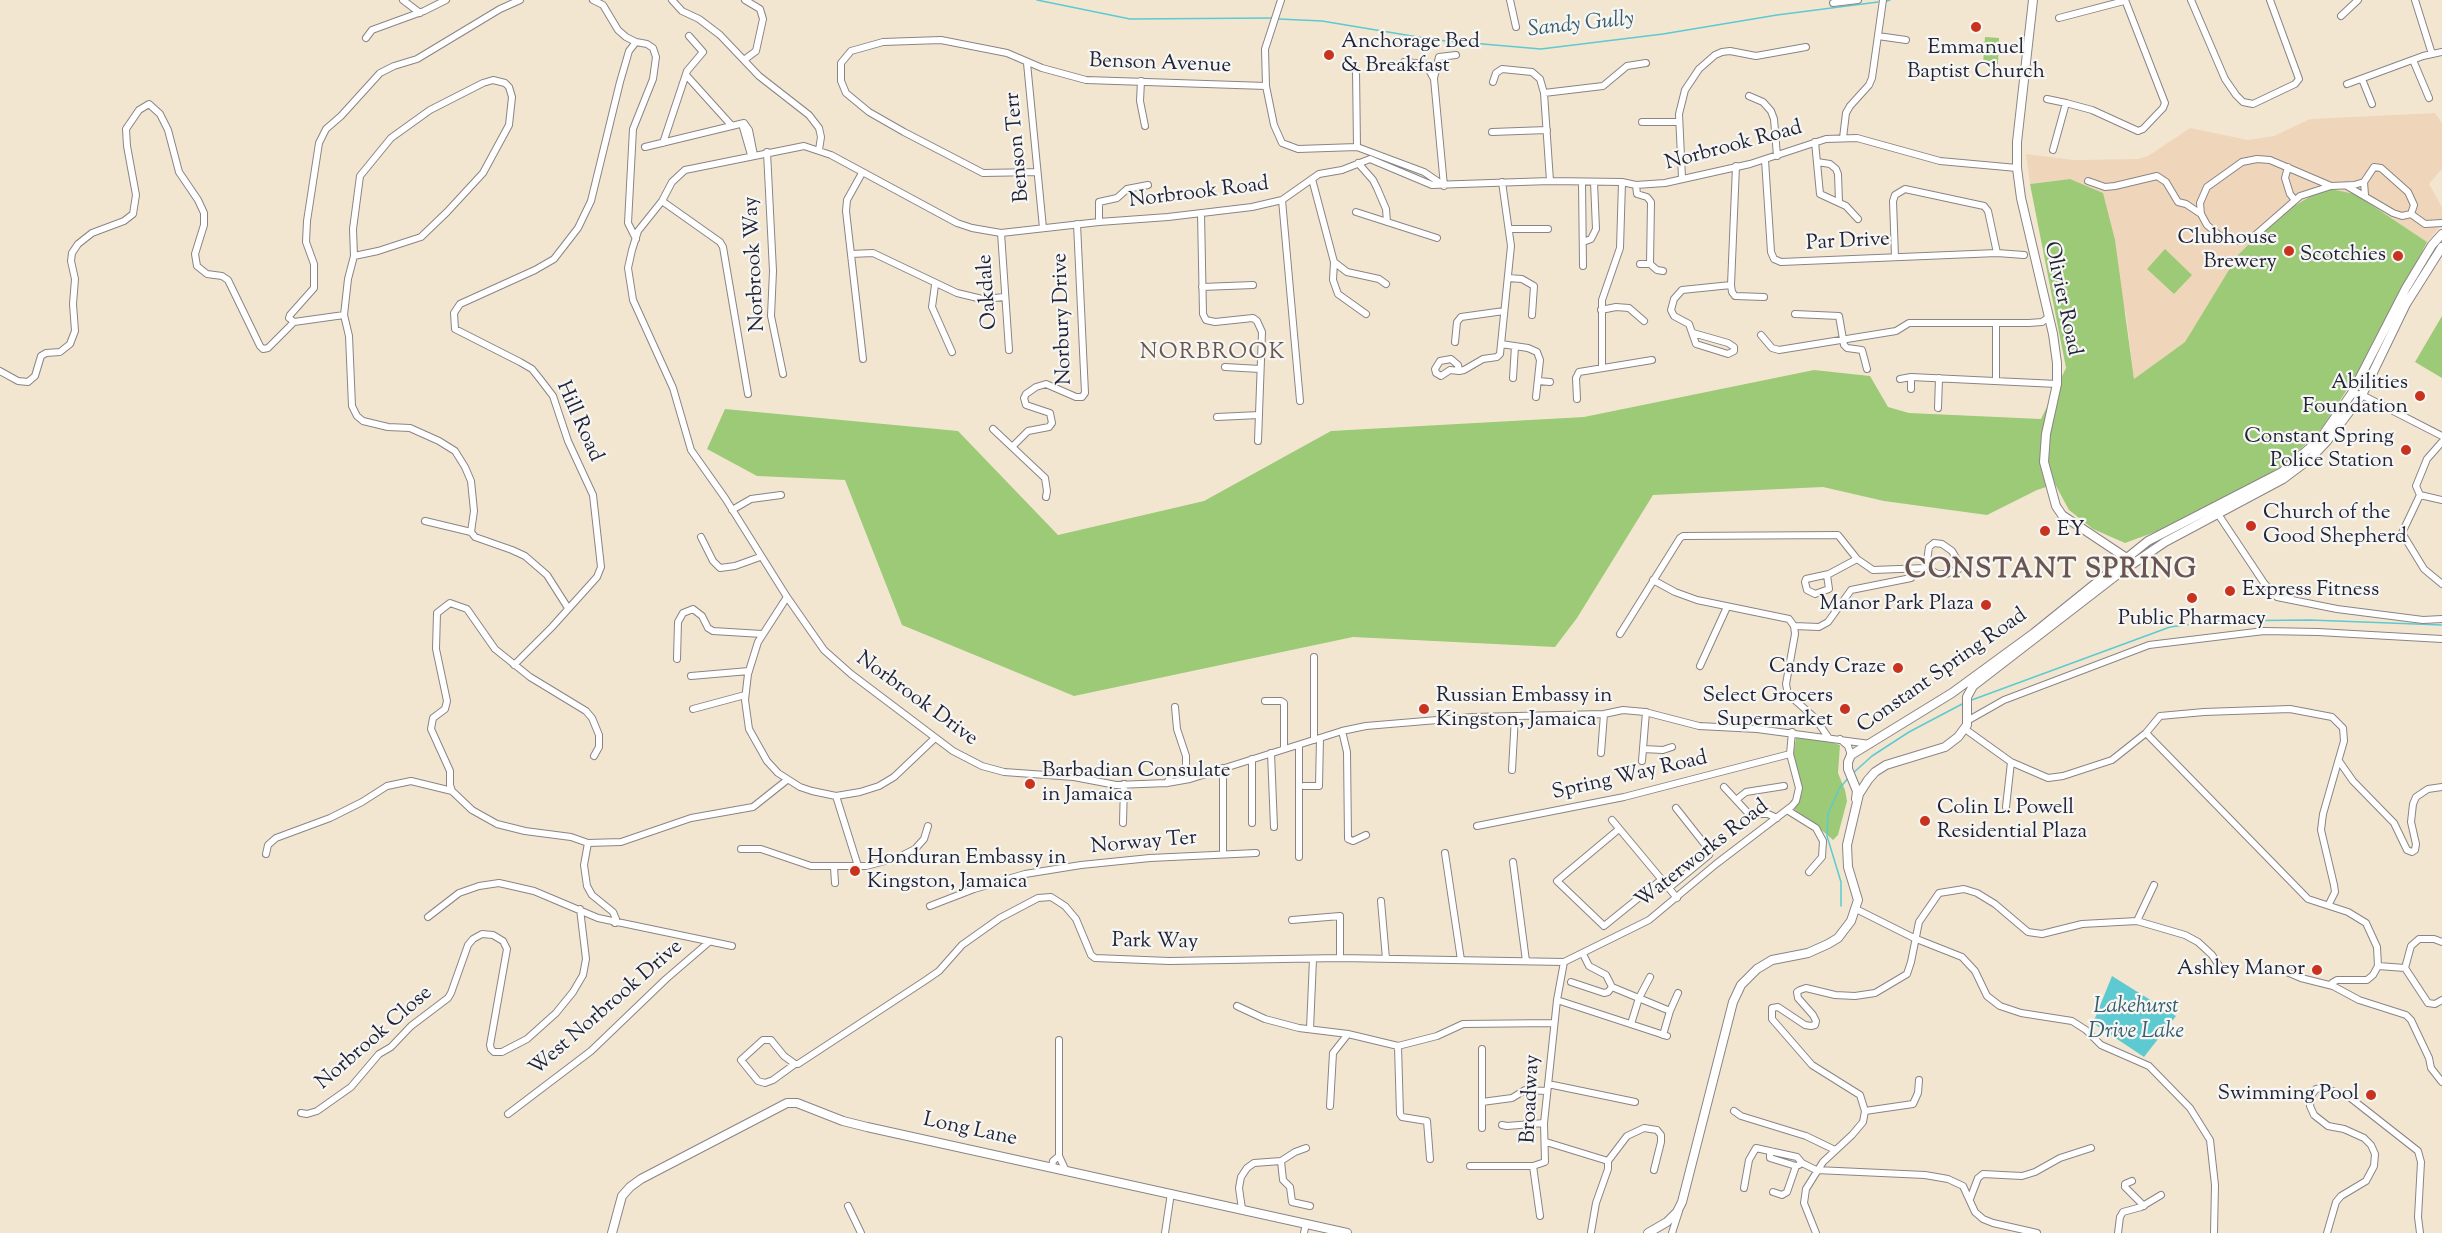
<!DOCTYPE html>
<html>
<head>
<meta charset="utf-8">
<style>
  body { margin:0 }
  canvas { display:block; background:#f3e6d1 }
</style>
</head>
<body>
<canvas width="2442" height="1233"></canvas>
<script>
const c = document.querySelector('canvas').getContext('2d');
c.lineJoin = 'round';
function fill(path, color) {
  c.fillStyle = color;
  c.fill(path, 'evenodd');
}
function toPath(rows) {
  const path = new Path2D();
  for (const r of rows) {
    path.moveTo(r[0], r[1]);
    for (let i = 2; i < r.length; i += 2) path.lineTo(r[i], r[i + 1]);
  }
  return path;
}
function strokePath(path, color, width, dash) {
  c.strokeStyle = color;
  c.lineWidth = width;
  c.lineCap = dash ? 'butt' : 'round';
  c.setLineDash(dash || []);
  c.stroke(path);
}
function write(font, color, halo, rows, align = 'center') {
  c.font = font + ' "Sorts Mill Goudy",serif';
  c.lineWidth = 4.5;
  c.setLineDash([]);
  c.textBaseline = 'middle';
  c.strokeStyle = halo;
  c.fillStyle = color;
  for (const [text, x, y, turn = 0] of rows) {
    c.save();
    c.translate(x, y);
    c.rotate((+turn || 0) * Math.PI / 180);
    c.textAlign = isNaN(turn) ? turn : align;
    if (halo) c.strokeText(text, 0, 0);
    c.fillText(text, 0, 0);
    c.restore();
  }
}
fill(toPath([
  [2435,113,2442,123,2442,169,2429,184,2442,207,2442,224,2427,242,2355,194,2238,255,2185,342,2134,379,2126,313,2070,179,2030,184,2026,154,2074,160,2138,159,2148,156,2190,128,2248,140,2274,136,2310,119]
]), '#efd6bb');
fill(toPath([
  [1985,37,1999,38,1998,64,1983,63],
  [2070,179,2103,193,2115,240,2134,379,2185,342,2238,255,2277,216,2325,188,2355,194,2427,242,2374,348,2322,428,2284,465,2185,521,2125,543,2093,529,2069,510,2055,484,2037,490,1987,515,1884,501,1823,487,1653,495,1577,618,1555,647,1353,637,1074,696,902,625,845,480,757,476,707,449,725,409,958,431,1058,535,1204,501,1331,431,1584,417,1814,370,1870,376,1888,407,1909,413,2041,419,2066,368,2030,184],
  [2165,249,2192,275,2174,294,2147,269],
  [2442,316,2442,378,2415,362],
  [1796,738,1824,740,1840,745,1838,773,1845,790,1847,801,1838,835,1833,840,1810,820,1797,813,1793,806,1802,788,1793,756]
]), '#9dca77');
fill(toPath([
  [2112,976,2176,1016,2144,1057,2093,1023]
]), '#5ccad0');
strokePath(toPath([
  [1037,0,1130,19,1271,18],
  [1887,1,1890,0],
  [1279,19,1322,21,1436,40,1541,49,1663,34,1777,15,1878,2],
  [1969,701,2170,627,2215,621,2310,620,2442,625],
  [1852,774,1872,756,1909,732,1964,703],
  [1841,906,1841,882,1827,836,1828,814,1839,789,1849,777]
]), '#5ccad0', 1.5);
const minor = toPath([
  [403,0,420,13],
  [593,0,603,5,618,30,626,37,636,42,647,44,653,48,656,57,653,79,633,129,628,223,636,239],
  [672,0,682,11,699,19,720,35,759,76,809,115,819,128,821,137,819,150],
  [1281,0,1265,49,1266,86,1274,125,1282,143,1298,149,1357,147,1424,172,1443,185],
  [1510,0,1516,27],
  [2191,0,2225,79,2236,95,2243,102,2253,104,2295,84,2299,79,2270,0],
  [2415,0,2432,54],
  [1833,3,1858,0],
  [2341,16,2358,0],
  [2059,18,2124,1],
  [1878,36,1906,40],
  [366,38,372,30,424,11,446,0],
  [744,60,756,51,763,19,760,9,745,0],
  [2413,60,2429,98],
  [1404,62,1426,64,1434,79,1444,186],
  [1027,63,1043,228],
  [1356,70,1357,147],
  [686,75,732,126],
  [1434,78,1439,57,1456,55],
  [2362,79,2372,104],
  [1141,81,1140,101,1145,126],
  [1493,82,1496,73,1502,69,1532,72,1540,79,1544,93,1550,181],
  [2347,84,2423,56,2442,52],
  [1544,93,1603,86,1627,66,1646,63],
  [1749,96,1763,102,1771,111,1774,119,1777,156],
  [2047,99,2066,103],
  [1642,122,1679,122],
  [742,124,751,155],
  [1492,132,1547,130],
  [1843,138,1846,113,1850,106,1869,85,1872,78,1883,0],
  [1815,142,1820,194,1846,206,1858,219],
  [663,143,687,71,703,52,689,36],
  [645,147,744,123,749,130,754,155],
  [2053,150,2066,103,2092,110,2138,131,2143,129,2163,108,2165,103,2125,0],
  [767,152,773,271,771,316,783,374],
  [1765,160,1771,252,1774,259,1781,262,1997,253,2024,255],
  [1817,162,1830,164,1836,169,1838,174,1839,202],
  [1358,163,1373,180,1377,188,1386,209,1387,222],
  [2288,167,2285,178,2290,194,2294,199],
  [1037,172,983,173,904,132,869,112,846,93,841,81,841,63,851,51,883,42,941,40,1007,53,1042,68,1086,80,1266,86],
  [862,173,847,200,846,211,863,359],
  [1682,178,1679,114,1685,90,1699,69,1715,55,1722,52,1730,51,1756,56,1806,47],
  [1312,179,1334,262,1347,272,1379,279,1386,284],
  [2088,181,2105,187,2115,186,2157,176,2166,182,2178,202,2186,204,2201,214],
  [1582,182,1583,266],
  [1636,185,1637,194,1647,197,1651,202,1650,264,1657,270,1663,271],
  [2331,186,2270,160,2257,159,2242,162,2207,187,2200,203,2201,214,2207,225,2220,236,2236,241,2252,238,2300,196,2331,186,2354,185,2364,182],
  [2347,186,2393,213,2402,216,2411,214,2425,224,2442,223],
  [2365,195,2364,182,2374,167,2381,168,2408,192,2414,205,2411,214],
  [1282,200,1300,401],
  [662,201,720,242,723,247,748,394],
  [1356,212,1437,238],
  [1201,213,1203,314,1206,320,1215,322,1253,318,1257,321,1262,332,1258,441],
  [1099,222,1099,202,1117,198,1127,189,1148,185],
  [1510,229,1548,229],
  [1001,233,1009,350],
  [1583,242,1591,239,1596,229,1594,182],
  [851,254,873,253,957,293,982,299,1005,297],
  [354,256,378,251,421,237,447,212,483,173,509,125,512,97,509,87,505,83,493,80,483,83,430,110,391,138,360,176,353,229,354,256,348,279,344,315,349,336,352,406,357,416,363,421,388,427,410,428,439,441,455,451,465,467,471,481,474,511,471,532,475,537,512,550,525,556,547,575,568,608],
  [1895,257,1893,201,1895,195,1905,189,1984,206,1988,211,1997,253],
  [1334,262,1333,280,1338,294,1366,314],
  [1640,264,1650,264],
  [1508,278,1522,279,1534,286,1532,315],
  [935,285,932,307,952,352],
  [1731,285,1732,292,1735,296,1764,297],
  [1202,287,1253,285],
  [1601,310,1616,307,1629,308,1644,321],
  [1795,314,1839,316,1844,345,1847,348,1862,350,1867,369],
  [294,322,344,315],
  [1693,333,1728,343,1734,347,1734,351,1728,354,1696,344,1689,324,1674,316,1671,310,1674,299,1682,290,1731,285,1736,166],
  [1761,335,1772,348,1779,350,1896,331,1909,323,2029,323,2042,322,2049,317],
  [1455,342,1457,322,1461,317,1504,311],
  [1501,344,1528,348,1537,352,1540,360,1536,397],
  [1225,367,1260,369],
  [1602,368,1602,300,1620,248,1622,182],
  [0,371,18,381,28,382,35,376,41,356,46,353,60,352,70,344,75,331,73,304,75,279,71,261,72,253,78,244,92,233,124,221,133,214,136,195,127,146,126,129,139,110,149,104,160,114,168,130,179,172,198,200,204,213,204,225,195,254,197,266,207,274,222,276,228,280,260,346,263,349,268,348,294,322,289,318,290,315,314,288,314,264,306,242,307,221,319,143,326,129,341,116,380,73,394,66,417,59,500,9,520,0],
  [1459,371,1458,365,1451,359,1440,361,1435,369,1436,373,1441,376,1450,370,1459,371,1464,370,1483,359,1497,357,1500,354,1511,246,1502,182],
  [1513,378,1515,346],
  [1900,379,1911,377,2057,384],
  [1538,381,1550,382],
  [1996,381,1996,323],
  [1911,389,1911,377],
  [2352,393,2362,395,2442,436],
  [1577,399,1576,378,1579,372,1652,360],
  [1938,408,1939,378],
  [1217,417,1259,415],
  [993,429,1045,478,1047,491,1046,497],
  [2442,442,2427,459,2416,486,2420,495,2402,533,2424,569,2442,584],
  [1012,447,1028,431,1049,427,1052,423,1050,413,1026,405,1024,398,1026,394,1036,387,1046,384,1076,397,1082,397,1085,393,1077,224],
  [2420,495,2442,500],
  [732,510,751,499,781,495],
  [2216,511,2264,583,2277,597,2337,609,2423,620,2442,619],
  [425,521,471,532],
  [701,537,713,561,720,568,735,566,760,557],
  [1934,543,1942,544,1952,551,1959,563,1959,569,1946,574,1938,574,1926,568,1929,547,1934,543],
  [1827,575,1829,589,1815,594,1807,590,1805,582,1806,579,1829,574,1857,559],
  [1653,580,1675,592,1697,600,1789,619,1794,626,1795,634,1786,684,1788,694,1815,718,1828,737],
  [787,597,758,642,748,674,745,700,749,729,767,761,778,773,800,787,812,791,836,796,860,792,879,786,894,777,935,738],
  [1794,626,1819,627,1828,622,1851,590,1911,578],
  [1620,634,1680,538,1683,536,1838,535,1857,559,1873,570,1926,568],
  [1314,657,1314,740],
  [677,659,678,622,683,613,693,609,702,616,708,628,713,631,762,634],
  [514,665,552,627,597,577,601,567,593,495,568,441,553,396,540,379,532,369,520,362,455,329,454,313,460,304,535,270,554,259,578,228,591,201,620,82,629,51,636,42],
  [1700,666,1727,607],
  [691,676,749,671],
  [1265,701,1281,701,1284,703,1284,749],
  [693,709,745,695],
  [1967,721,2004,700,2149,645,2264,631,2318,632,2442,639],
  [1965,729,2011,762,2048,778,2063,776,2112,760,2146,733,2160,716,2204,712,2290,709,2332,717,2343,728,2344,741,2323,814,2321,830,2334,885,2335,892,2329,904],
  [1342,731,1347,752,1348,839,1353,841,1366,835],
  [2146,733,2308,899,2348,912,2366,923,2377,947,2378,966,2373,975,2367,980,2337,980,2332,983,2333,986,2359,1000,2406,1015,2411,1020,2429,1058,2431,1068,2442,1082],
  [1840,739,1848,746,1851,755],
  [1870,744,1757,729,1699,726,1645,712,1623,710,1604,714,1473,717,1366,726,1342,731,1190,779,1167,783,1116,785,1074,777,1004,772,982,766,953,751,851,674,824,650,787,597,725,498,691,450,673,388,633,300,628,268,632,250,638,231,662,201,672,182,685,170,804,146,831,155,957,223,972,228,1001,233,1099,222,1168,217,1252,207,1282,200,1319,174,1342,170,1370,159,1432,185,1550,181,1622,182,1636,185,1665,183,1750,164,1826,139,1857,138,1940,161,2017,168],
  [1299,745,1299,857],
  [1643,749,1663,750,1672,747],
  [1271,753,1274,827],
  [1601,753,1604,714],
  [594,756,599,747,599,735,592,718,586,711,530,677,495,649,467,609,450,603,437,613,436,649,447,701,445,709,433,718,431,729,450,771,450,785,452,791,472,810,497,824,525,831,571,837,588,843,621,842,691,818,753,807,787,780],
  [1642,761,1646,712],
  [2339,761,2353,781,2394,823,2407,850,2412,852,2415,850,2416,844,2411,822,2413,804,2416,797,2428,789,2442,787],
  [1512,770,1515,716],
  [1167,783,1172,773,1184,770,1186,765,1186,756,1177,729,1175,707],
  [1304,786,1319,786,1320,738],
  [1724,787,1749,814,1768,814,1777,818],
  [836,796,858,866],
  [1736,800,1746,792,1784,786],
  [2006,807,2011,762],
  [1787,810,1816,828,1823,841,1822,857,1809,872],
  [1612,820,1677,898],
  [1123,823,1124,784],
  [1252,823,1252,759],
  [1477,826,1624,797,1790,754],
  [1619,829,1557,881,1604,926,1662,879],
  [588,843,584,865,587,886,592,895,613,912,616,919,615,923],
  [741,849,761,849,811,866,866,866,897,858,915,849,924,839,928,826],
  [1445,853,1461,960],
  [266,854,268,845,276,838,330,818,362,802,387,786,411,781,452,791],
  [1223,854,1223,768],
  [1513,862,1526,961],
  [834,867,835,883],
  [1669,888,1709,855,1710,851,1676,808],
  [1381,901,1386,959],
  [930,906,974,889,1025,874,1081,865,1150,858,1256,853],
  [1856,909,1914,938,1962,957,1975,971,1987,996,2000,1006,2021,1013,2072,1021,2086,1030,2101,1045,2149,1066,2190,1108,2210,1140,2215,1185,2214,1233],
  [428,917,459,893,479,886,499,883,534,891,598,918,732,946],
  [1292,920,1340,916,1340,958],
  [2137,921,2154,885],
  [1583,954,1589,966,1606,975,1612,987],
  [2378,966,2405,968],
  [2405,968,2428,1003,2435,1004,2442,1000],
  [2405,968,2411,946,2419,939,2434,939,2442,942],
  [2282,970,2301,978,2333,986],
  [1571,982,1604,993,1608,992,1612,987],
  [1612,987,1670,1011],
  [1557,1000,1667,1036],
  [1237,1006,1265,1019,1299,1028,1348,1034,1398,1046,1437,1036,1463,1024,1554,1023],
  [1631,1024,1639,998,1650,977],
  [1310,1029,1313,959],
  [1663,1035,1670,1011,1678,993],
  [1059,1040,1059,1156,1065,1169],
  [1398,1046,1400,1114,1402,1117,1427,1121,1430,1159],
  [1482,1049,1482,1128],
  [795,1064,784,1056,771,1040,763,1040,741,1060,758,1081,765,1083,773,1080,795,1064,798,1064,926,980,939,971,962,945,1000,918,1038,898,1051,897,1065,906,1076,919,1091,955,1095,958,1169,961,1340,958,1564,962,1649,920,1716,864,1792,806,1796,801,1799,788,1790,754,1792,732],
  [1548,1084,1635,1102],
  [1482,1102,1512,1098,1525,1090,1547,1091],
  [1330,1106,1333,1053,1348,1034],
  [1734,1111,1741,1116,1806,1136,1835,1150],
  [1865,1111,1913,1104,1918,1093,1919,1080],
  [301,1113,307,1114,317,1111,351,1087,379,1054,391,1047,411,1026,448,998,451,993,468,945,473,939,482,934,493,935,503,941,507,949,490,1045,491,1049,494,1052,502,1052,527,1039,556,1013,573,992,583,975,586,959,580,909],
  [508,1114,591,1051,666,979,709,942],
  [1502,1125,1507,1126,1544,1123],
  [1546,1142,1608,1161],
  [1770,1151,1770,1158,1796,1166,1799,1165],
  [1281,1161,1283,1180,1290,1187,1292,1202,1310,1206],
  [1608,1161,1627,1136,1644,1128,1657,1130,1661,1135,1661,1142,1654,1170],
  [1470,1166,1533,1166,1545,1162,1544,1123,1557,1000,1564,962],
  [1533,1166,1540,1216],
  [1052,1167,1053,1161,1059,1156],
  [2132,1181,2125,1184,2125,1187,2144,1206],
  [1744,1188,1749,1160,1756,1148,1797,1157,1802,1163,1816,1170,1925,1175,1948,1179,1963,1186,1975,1212,1983,1219,1993,1223,2037,1233],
  [1773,1192,1782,1195,1787,1192,1796,1166],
  [1970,1199,1978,1178,1983,1174,2022,1176,2035,1172,2060,1158,2091,1148],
  [848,1206,861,1233],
  [1242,1209,1239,1188,1241,1177,1247,1168,1254,1163,1281,1161,1295,1152,1306,1148],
  [1591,1232,1596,1203,1608,1169,1608,1161],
  [1165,1233,1171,1193],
  [1304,1233,1306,1223],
  [1672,1233,1679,1211],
  [1816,1233,1804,1203,1806,1189,1823,1162,1852,1135,1863,1122,1865,1111,1860,1095,1812,1065,1772,1019,1772,1008,1778,1007,1805,1025,1811,1026,1815,1025,1816,1021,1813,1015,1798,998,1797,992,1800,990,1806,988,1835,995,1855,996,1875,993,1902,977,1907,974,1911,962,1919,922,1939,893,1964,889,1977,893,1995,904,2028,932,2042,934,2082,924,2137,921,2185,935,2198,942,2212,955,2220,967],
  [2118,1233,2120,1217,2123,1212,2141,1207,2161,1195],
  [2327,1233,2336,1202,2341,1196,2366,1181,2374,1166,2375,1154,2371,1145,2364,1138,2344,1129,2328,1126,2314,1115,2310,1106,2311,1096,2316,1089,2323,1088,2348,1096,2418,1151,2421,1162,2418,1217,2420,1233]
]);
const major = toPath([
  [2033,0,2017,142,2017,168,2021,198,2053,334,2057,363,2057,384,2046,434,2044,462,2056,506,2062,515,2128,559],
  [1856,799,1857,791,1848,769,1848,762,1851,755,1952,693,2034,633,2148,541,2282,472,2320,439,2352,393,2406,288,2432,245,2442,234],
  [1682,1202,1733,1002,1741,985,1757,969,1772,960,1808,953,1828,944,1838,938,1851,921,1858,900,1848,867,1847,845,1859,794,1868,780,1875,772,1886,765,1945,747,1958,737,1967,725,1967,697,1973,686,2118,574,2165,542,2283,479,2311,458,2327,441,2362,395,2406,304,2442,247],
  [612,1233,622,1196,630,1187,641,1179,787,1103,797,1103,843,1121,867,1127,1347,1233],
  [1648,1233,1667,1222,1677,1212,1682,1202]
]);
strokePath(minor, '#8a8486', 8);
strokePath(major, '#8a8486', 10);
strokePath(minor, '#fff', 6);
strokePath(major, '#fff', 8);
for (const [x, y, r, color] of [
  [1976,27,6,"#c8321e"],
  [1329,55,6,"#c8321e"],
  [2289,251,6,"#c8321e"],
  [2398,256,6,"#c8321e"],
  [2420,396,6,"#c8321e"],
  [2406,450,6,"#c8321e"],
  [2251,526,6,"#c8321e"],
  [2045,531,6,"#c8321e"],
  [2230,591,6,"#c8321e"],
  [2192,598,6,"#c8321e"],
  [1986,605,6,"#c8321e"],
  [1898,668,6,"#c8321e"],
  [1424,709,6,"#c8321e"],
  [1845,709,6,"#c8321e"],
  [1030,784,6,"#c8321e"],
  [1925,821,6,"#c8321e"],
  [855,871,6,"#c8321e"],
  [2317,970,6,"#c8321e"],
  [2371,1095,6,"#c8321e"]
]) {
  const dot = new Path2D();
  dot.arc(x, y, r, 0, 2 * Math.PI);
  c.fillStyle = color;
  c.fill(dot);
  strokePath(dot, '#f6f6f2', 2);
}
write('21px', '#22223b', '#f6f6f2', [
  ["Anchorage Bed",1341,43,"left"],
  ["& Breakfast",1341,67,"left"],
  ["Emmanuel",1976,49,"center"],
  ["Baptist Church",1976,73,"center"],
  ["Clubhouse",2277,239],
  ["Brewery",2277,263],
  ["Scotchies",2386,256],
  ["Abilities",2408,384],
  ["Foundation",2408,408],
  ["Constant Spring",2394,438],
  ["Police Station",2394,462],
  ["Church of the",2263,514,"left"],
  ["Good Shepherd",2263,538,"left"],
  ["EY",2057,531,"left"],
  ["Express Fitness",2242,591,"left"],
  ["Manor Park Plaza",1974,605],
  ["Public Pharmacy",2192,620,"center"],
  ["Candy Craze",1886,668],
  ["Russian Embassy in",1436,697,"left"],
  ["Kingston, Jamaica",1436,721,"left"],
  ["Select Grocers",1833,697],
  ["Supermarket",1833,721],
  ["Barbadian Consulate",1042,772,"left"],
  ["in Jamaica",1042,796,"left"],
  ["Colin L. Powell",1937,809,"left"],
  ["Residential Plaza",1937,833,"left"],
  ["Honduran Embassy in",867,859,"left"],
  ["Kingston, Jamaica",867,883,"left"],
  ["Ashley Manor",2305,970],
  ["Swimming Pool",2359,1095]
], 'right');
write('21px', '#22223b', '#f6f6f2', [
  ["Benson Avenue",1160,65,2],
  ["Benson Terr",1019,147,-95],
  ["Norbrook Road",1734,147,-15],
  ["Norbrook Road",1199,194,-7],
  ["Par Drive",1848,243,-3],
  ["Norbrook Way",756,264,-93],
  ["Oakdale",989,292,-94],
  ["Olivier Road",2061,299,78],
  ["Norbury Drive",1064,319,-92],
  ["Hill Road",578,422,66],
  ["Constant Spring Road",1943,672,-35],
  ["Norbrook Drive",916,700,36],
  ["Spring Way Road",1630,777,-13],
  ["Norway Ter",1144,844,-5],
  ["Waterworks Road",1703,855,-38],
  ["Park Way",1155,943,1],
  ["West Norbrook Drive",607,1009,-41],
  ["Norbrook Close",375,1039,-41],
  ["Broadway",1532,1099,-87],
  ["Long Lane",970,1131,12]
]);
write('italic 22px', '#365d6f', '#f6f6f2', [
  ["Sandy Gully",1581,26,-6],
  ["Lakehurst",2136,1008],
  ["Drive Lake",2136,1033]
]);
c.letterSpacing = '1.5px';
write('22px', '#6b5552', '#f6f6f2', [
  ["NORBROOK",1213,354]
]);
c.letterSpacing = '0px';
c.letterSpacing = '1.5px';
write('bold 27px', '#6b5552', '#f6f6f2', [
  ["CONSTANT SPRING",2051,572]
]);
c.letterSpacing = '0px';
</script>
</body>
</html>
